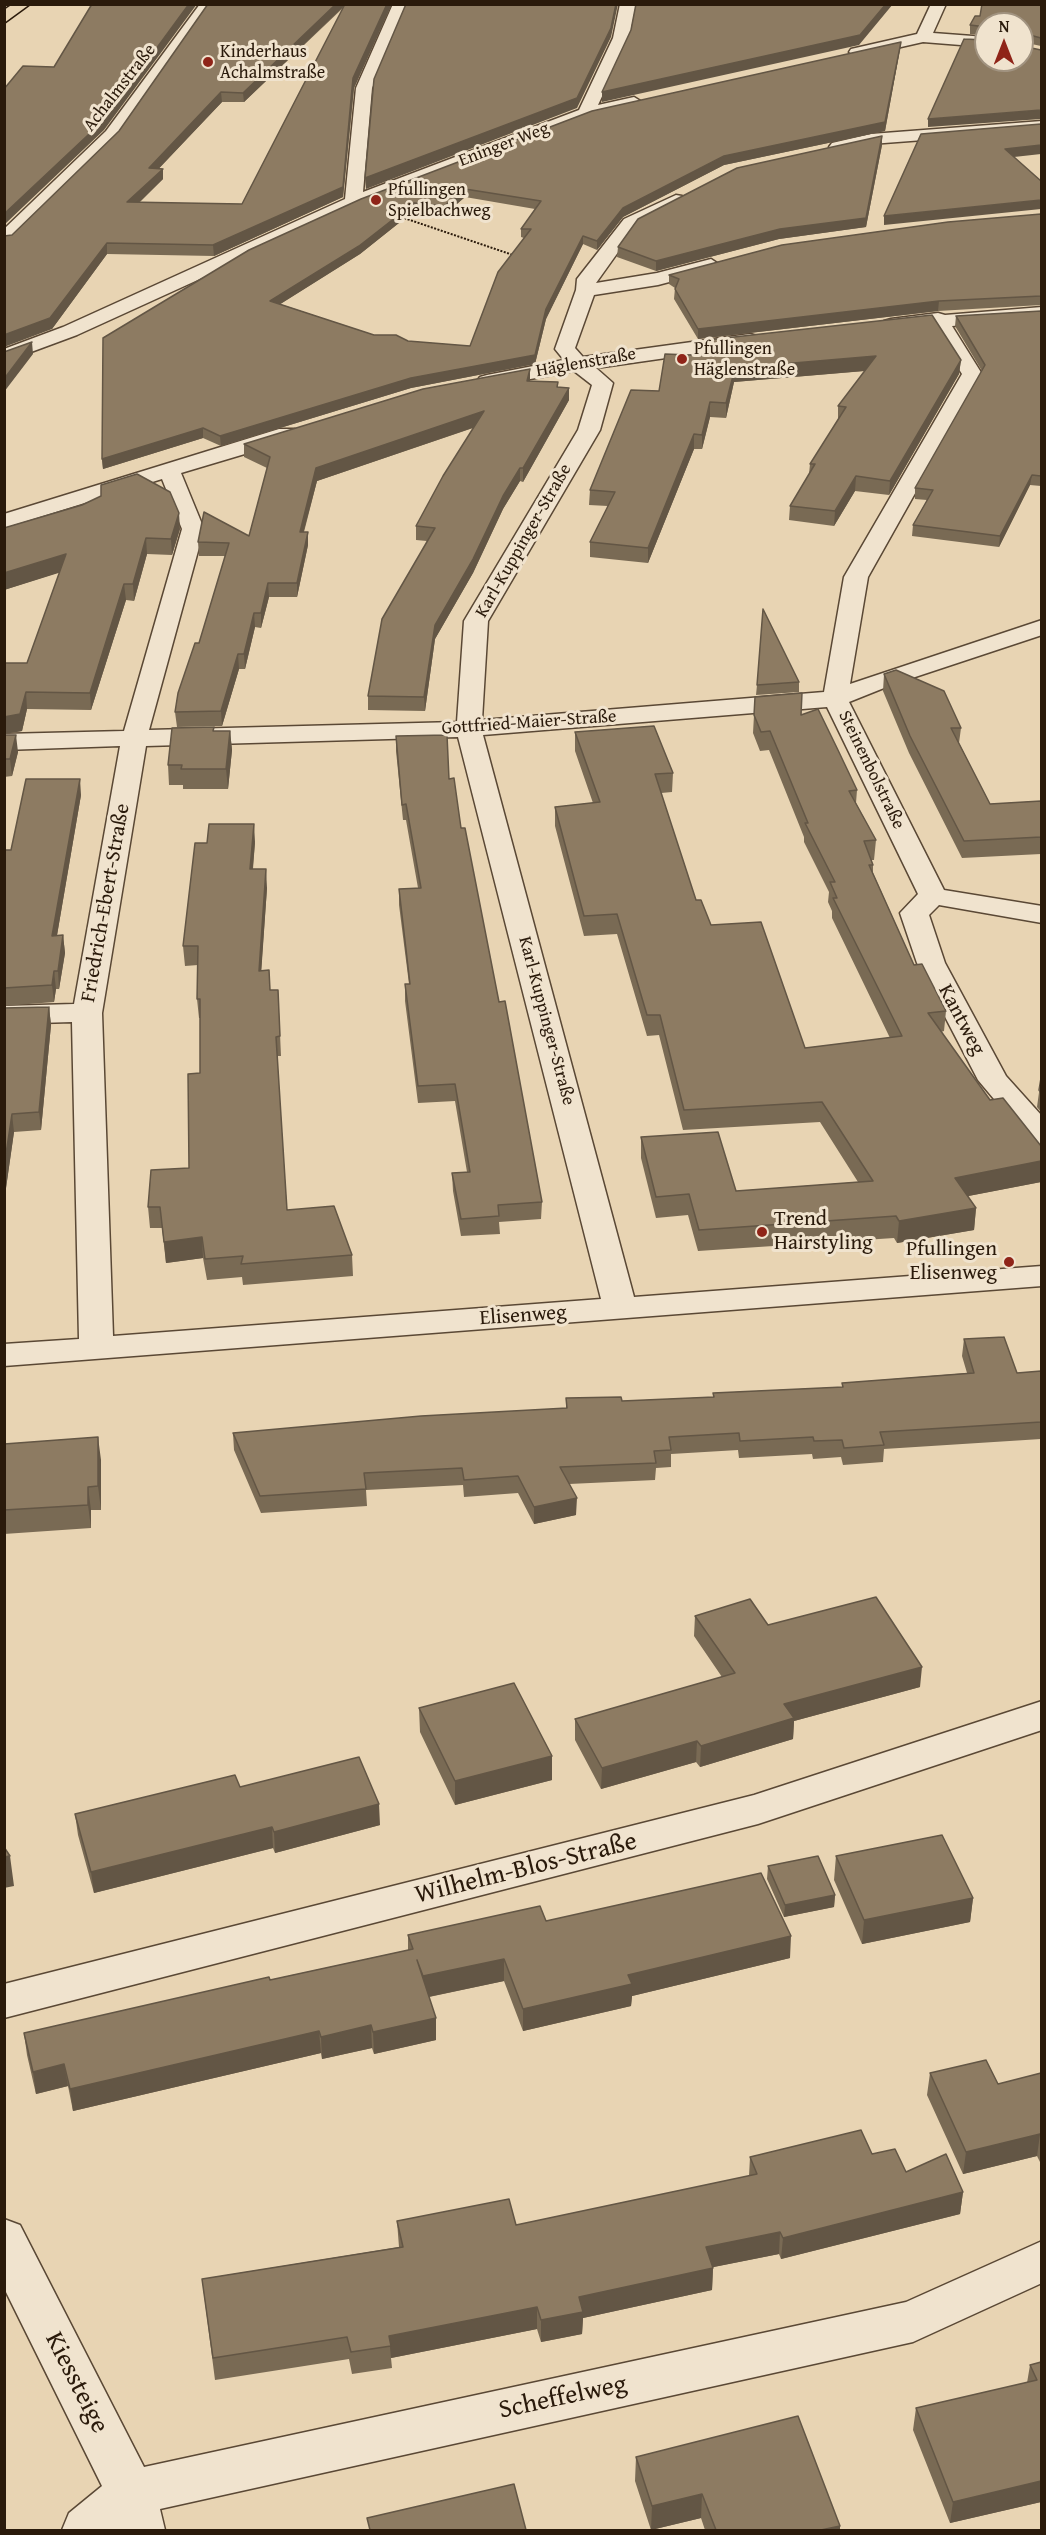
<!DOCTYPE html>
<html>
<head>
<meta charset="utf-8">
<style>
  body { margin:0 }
  #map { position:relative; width:1046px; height:2535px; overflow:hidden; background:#e8d4b3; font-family:"Gentium Book Plus",serif }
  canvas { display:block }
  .frame { position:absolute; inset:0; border:6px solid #2a1a0b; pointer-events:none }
  .north { position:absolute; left:974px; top:12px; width:60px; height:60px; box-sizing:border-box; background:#f0e3ce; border:2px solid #a19380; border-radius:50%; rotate:0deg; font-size:16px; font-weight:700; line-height:24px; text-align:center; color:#2a1a0b }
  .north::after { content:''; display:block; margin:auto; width:21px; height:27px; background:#8f2418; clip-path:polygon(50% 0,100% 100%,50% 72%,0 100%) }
</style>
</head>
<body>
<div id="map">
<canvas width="1046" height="2535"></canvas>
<div class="frame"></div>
<div class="north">N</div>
</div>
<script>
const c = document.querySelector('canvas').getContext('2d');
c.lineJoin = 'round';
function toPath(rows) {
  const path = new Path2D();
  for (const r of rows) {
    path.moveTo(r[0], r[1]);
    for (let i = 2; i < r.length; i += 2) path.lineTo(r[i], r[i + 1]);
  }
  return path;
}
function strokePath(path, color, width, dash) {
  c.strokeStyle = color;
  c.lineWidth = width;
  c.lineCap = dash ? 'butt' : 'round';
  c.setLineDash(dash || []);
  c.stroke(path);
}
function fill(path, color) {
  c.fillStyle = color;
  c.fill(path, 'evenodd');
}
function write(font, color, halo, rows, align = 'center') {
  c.font = font + ' "Gentium Book Plus",serif';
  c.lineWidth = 6;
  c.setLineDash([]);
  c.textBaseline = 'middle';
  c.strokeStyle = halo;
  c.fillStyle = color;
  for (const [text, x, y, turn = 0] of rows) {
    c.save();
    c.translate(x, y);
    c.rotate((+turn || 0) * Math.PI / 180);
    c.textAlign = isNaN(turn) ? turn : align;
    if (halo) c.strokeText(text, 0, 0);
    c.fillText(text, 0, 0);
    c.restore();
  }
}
const minor = toPath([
  [200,4,215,4,118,139,11,244,4,245,4,229,106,131,200,4],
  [393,4,408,4,372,88,363,192,579,110,613,38,620,4,636,4,629,38,598,105,634,97,642,102,640,106,591,117,360,206,77,335,4,362,4,349,63,327,345,199,356,88,393,4],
  [931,4,946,4,933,33,986,37,986,47,923,42,857,57,849,52,851,49,917,34,931,4],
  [1042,121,1042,131,871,144,838,152,829,147,832,143,871,134,1042,121],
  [676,195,682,196,685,200,682,204,636,227,596,283,657,273,711,259,720,265,718,269,658,285,594,295,575,348,583,357,750,334,757,336,760,340,757,344,750,346,596,368,613,383,600,430,488,621,482,720,824,692,844,577,962,374,933,328,891,331,884,329,881,325,884,321,891,319,938,313,945,315,1042,307,1042,319,952,326,982,374,868,577,850,684,1042,620,1042,635,894,684,849,702,944,890,1042,906,1042,923,939,905,929,915,945,963,1006,1076,1042,1116,1042,1145,1031,1143,978,1080,917,963,900,913,918,894,827,707,483,735,634,1297,1042,1266,1042,1286,4,1366,4,1344,79,1339,72,1022,4,1024,4,1006,74,1004,120,746,4,750,4,734,124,731,182,529,162,479,4,528,4,514,279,429,295,429,298,434,295,439,181,473,204,529,149,730,457,722,464,621,578,430,592,385,574,371,487,387,480,385,477,381,480,377,487,375,564,360,555,349,576,290,577,279,624,219,676,195],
  [458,737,601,1299,113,1336,102,1013,146,746,458,737],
  [1042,1701,1042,1730,758,1824,4,2018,4,1984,754,1795,1042,1701],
  [4,2219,20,2225,144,2467,906,2302,1042,2241,1042,2283,913,2342,160,2509,165,2530,62,2530,69,2513,102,2486,4,2288,4,2219]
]);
const major = toPath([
  [13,4,30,4,4,23,4,10,13,4]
]);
strokePath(minor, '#5a4835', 3);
strokePath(major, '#2a1a0b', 3);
strokePath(toPath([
  [401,217,516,256]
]), '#2a1a0b', 2, [2, 1.5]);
fill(minor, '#f0e3ce');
fill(major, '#e8d4b3');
fill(toPath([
  [208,4,392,4,354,88,343,197,214,256,107,254,52,329,12,235,119,131],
  [343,8,242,204,139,203,163,179,163,169,159,168,222,102,244,102],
  [1041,4,1041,46,1022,42,1022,24,986,24,986,35,970,34,970,25,980,16],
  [901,42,900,49,885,131,724,165,623,217,597,250,583,244,546,319,535,364,411,388,221,446,203,438,103,469,102,459,249,250],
  [465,197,535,209,521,229,521,237,524,238,470,346,408,341,374,335,280,304,360,254,414,211,444,215],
  [882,145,866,227,779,239,656,271,617,257,618,247],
  [1041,214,1041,305,938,311,698,339,674,299,675,288,669,284,669,275],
  [1041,311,1041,486,1030,485,999,547,912,536,913,525,927,500,915,499,915,488,982,371,955,326,956,316],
  [707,340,961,360,959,374,889,495,855,491,834,526,789,520,790,506,809,474,810,464,838,420,838,406,865,371,734,382,726,418,710,417,702,449,694,449,648,563,590,557,590,542,608,506,589,505,590,490,659,391,708,356,707,354],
  [530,381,558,382,558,387,569,388,569,400,523,482,520,481,503,509,473,573,435,639,425,711,368,710,368,696,427,541,416,540,416,526,473,428,317,481,304,532,308,532,308,545,297,597,269,597,261,628,255,627,245,669,239,669,222,726,177,727,175,712,199,643,225,556,199,556,198,542,249,536,267,468,244,457,244,444],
  [4,528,180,529,172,555,147,554,134,601,126,600,91,710,27,709,22,731,4,734,4,663,27,663,60,572,4,590],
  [884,674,961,728,959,743,990,804,1041,801,1041,854,962,858,909,753,883,691],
  [799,682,799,692,756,695,757,685],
  [754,715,801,715,857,790,856,803,876,840,874,860,871,860,873,865,873,873,914,965,946,1011,944,1031,941,1032,990,1100,1041,1146,1041,1182,968,1196,976,1208,974,1230,897,1243,894,1238,698,1251,688,1215,656,1218,641,1158,641,1137,736,1191,858,1182,820,1122,683,1130,659,1035,647,1036,617,934,584,936,555,826,555,807,593,803,575,751,575,732,673,773,672,792,661,793,696,900,711,925,805,1048,890,1038,832,918,832,911,828,902,829,892,804,842,804,837,769,750,760,751,753,733],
  [214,727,214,731,230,731,232,750,228,789,183,789,183,785,169,785,168,765],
  [4,735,18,752,12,776,4,777],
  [396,736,449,779,461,828,542,1202,541,1219,499,1222,500,1234,461,1236,453,1191,452,1173,467,1172,455,1101,418,1103,405,1001,405,984,409,984,399,905,399,889,418,888,406,820,403,820,396,751],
  [81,795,57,935,63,935,65,953,59,989,56,989,54,1002,4,1006,4,852,11,850],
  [255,842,253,869,267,888,261,971,270,990,278,990,281,1056,277,1056,287,1210,352,1255,353,1276,243,1285,242,1277,207,1280,203,1258,166,1263,162,1228,150,1228,148,1207,189,1168,200,1073,200,1018,199,1018,197,999,198,965,185,966,183,946],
  [49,1007,51,1025,41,1130,14,1132,4,1202,4,1008],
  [1041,1078,1041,1112,1037,1107],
  [964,1339,1017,1373,1041,1371,1041,1439,884,1449,883,1462,843,1465,841,1457,813,1459,812,1454,739,1458,738,1450,671,1454,671,1467,656,1468,655,1480,569,1484,576,1515,534,1524,518,1493,464,1497,463,1485,366,1490,367,1506,261,1513,234,1450,233,1433,566,1408,566,1398,622,1401,713,1397,713,1393,842,1387,842,1383,967,1373,962,1356],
  [4,1444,101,1460,101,1510,91,1510,91,1528,4,1534],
  [695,1616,768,1625,920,1687,794,1721,793,1739,700,1767,696,1762,601,1789,575,1740,575,1719,722,1677,694,1636],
  [419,1708,552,1780,455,1805,420,1732],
  [240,1787,380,1825,275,1853,273,1848,94,1893,78,1835,75,1814],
  [836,1856,973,1898,970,1922,862,1944,834,1880],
  [768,1866,835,1895,834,1907,784,1917,767,1879],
  [546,1921,790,1958,632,1996,631,2006,523,2031,504,1981,429,1997,436,2018,436,2040,374,2054,372,2048,322,2059,321,2053,73,2111,68,2086,36,2094,27,2055,24,2033,408,1950,408,1935],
  [930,2073,998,2084,1041,2073,1041,2164,1037,2156,963,2174,927,2095],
  [872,2154,906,2172,963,2192,960,2214,781,2259,779,2254,713,2267,712,2290,583,2318,582,2334,541,2342,537,2329,391,2358,392,2368,352,2374,349,2359,215,2380,202,2279,399,2247,397,2221,516,2225,749,2176,750,2157],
  [1041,2362,1041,2502,950,2523,913,2430,916,2408,1027,2383,1030,2365],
  [636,2457,840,2526,840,2530,705,2530,701,2518,651,2530,635,2481]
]), '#796a54');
fill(toPath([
  [189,4,197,4,104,130,4,225,4,214],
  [336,4,346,4,244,102,243,93],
  [387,4,392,4,354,88,343,197,214,256,213,245,353,78],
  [616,4,618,4,611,37,577,108,366,189,365,178],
  [886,4,893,4,859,45,602,102,602,92],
  [901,42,900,49,885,131,724,165,623,217,597,250,597,241,623,208],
  [221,92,222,102,150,178,149,168],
  [1041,110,1041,119,928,127,928,119],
  [882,136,882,145,866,227,779,239,656,271,656,261],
  [1041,145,1041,154,1005,158,1005,149],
  [163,169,163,179,128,213,127,202],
  [465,189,465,197,444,215,444,206],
  [1041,200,1041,209,884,225,884,216],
  [414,203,414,211,360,254,271,310,270,301],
  [583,236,583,244,546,319,535,364,411,388,221,446,220,436,411,378,546,309],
  [107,243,107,254,52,329,4,347,4,335],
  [939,301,938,311,698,339,698,329],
  [32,342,33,354,4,392,4,379],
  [876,356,875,370,734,382,726,418,726,403,735,368],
  [961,360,959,374,889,495,890,481],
  [530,369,530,382,527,381],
  [569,388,569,400,523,482,523,468],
  [710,402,710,417,702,449,702,435],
  [484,411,484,424,317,481,300,545,300,532,316,468],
  [203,428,203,438,103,469,102,459],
  [694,434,694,449,648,563,648,548],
  [520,468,520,481,503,509,473,573,435,639,425,711,424,697,435,625,503,496],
  [1032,475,1030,485,999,547,1000,536],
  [856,476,855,491,834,526,835,511],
  [179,513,180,529,172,555,171,539],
  [308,532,308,545,297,597,297,583],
  [146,538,147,554,134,601,133,584],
  [66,554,68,570,4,590,4,573],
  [268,583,269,597,261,628,261,613],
  [124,584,126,600,91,710,90,693],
  [254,613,255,627,245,669,244,654],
  [238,654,239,669,222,726,221,711],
  [26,692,27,709,22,731,4,734,4,717],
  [230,731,232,750,228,789,226,769],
  [16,735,18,752,12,776,10,759],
  [80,779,81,795,54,953,52,936],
  [254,824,255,842,251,888,250,869],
  [266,869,267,888,260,990,259,971],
  [63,935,65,953,59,989,58,971],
  [54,971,56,989,54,1002,52,985],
  [49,1007,51,1025,41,1130,39,1112],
  [12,1114,14,1132,4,1202,4,1167],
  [1041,1161,1041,1182,953,1199,955,1178],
  [976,1208,974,1230,897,1243,899,1221],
  [202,1237,203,1258,166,1263,164,1242],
  [98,1437,101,1460,101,1510,98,1486],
  [88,1487,91,1510,91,1528,88,1505],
  [577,1498,576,1515,534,1524,534,1507],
  [922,1667,920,1687,794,1721,793,1739,700,1767,701,1746,784,1704],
  [697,1741,696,1762,601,1789,602,1768],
  [552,1756,552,1780,455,1805,455,1781],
  [379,1804,380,1825,275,1853,274,1832],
  [272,1827,273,1848,94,1893,91,1872],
  [10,1856,14,1886,4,1888,4,1857],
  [835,1895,834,1907,784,1917,785,1905],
  [973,1898,970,1922,862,1944,864,1920],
  [791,1936,790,1958,632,1996,631,2006,523,2031,523,2009,628,1975],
  [504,1959,504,1981,423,1998,423,1976],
  [436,2018,436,2040,374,2054,373,2032],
  [371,2025,372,2048,322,2059,321,2037],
  [319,2031,321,2053,73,2111,70,2089],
  [64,2064,68,2086,36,2094,33,2072],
  [1040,2134,1037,2156,963,2174,966,2152],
  [963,2192,960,2214,781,2259,783,2238],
  [780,2232,779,2254,704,2269,706,2247],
  [713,2268,712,2290,583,2318,582,2334,541,2342,541,2320,579,2297],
  [537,2307,537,2329,391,2358,389,2336],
  [1041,2481,1041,2502,950,2523,953,2502],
  [702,2494,701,2518,651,2530,652,2506],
  [840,2526,840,2530,821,2530]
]), '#635645');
const building = toPath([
  [92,4,189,4,104,120,4,214,4,89,23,66,54,67,92,4],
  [208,4,336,4,243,93,221,92,149,168,163,169,127,202,242,204,345,4,387,4,353,78,343,187,213,245,107,243,50,318,4,335,4,236,12,235,119,131,208,4],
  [406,4,616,4,611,28,577,98,365,178,374,79,406,4],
  [636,4,886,4,860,35,602,92,631,30,636,4],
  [982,4,1041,4,1041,38,1022,33,1022,24,986,24,986,27,970,25,975,16,980,16,982,4],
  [964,39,986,40,986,60,1022,60,1022,46,1041,50,1041,110,928,119,964,39],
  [901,42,885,122,724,156,623,208,597,241,583,236,546,309,535,355,411,378,220,436,203,428,102,459,103,338,249,250,361,199,592,111,901,42],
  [465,189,541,201,521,229,531,229,498,272,470,346,408,341,396,335,374,335,270,301,359,246,414,203,444,206,465,189],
  [1041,124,1041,145,1005,149,1041,181,1041,200,884,216,921,134,1041,124],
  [882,136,866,218,780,229,656,261,618,247,638,219,737,168,882,136],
  [1041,214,1041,296,939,301,698,329,675,289,679,279,669,275,782,245,948,222,1041,214],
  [1041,311,1041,476,1032,475,1000,536,913,525,933,490,915,488,985,365,956,316,1041,311],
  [932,315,961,360,890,481,856,476,835,511,790,506,815,464,810,464,846,407,838,406,876,356,735,368,726,403,710,402,702,435,694,434,648,548,590,542,615,492,590,490,631,390,659,391,665,354,716,356,707,340,932,315],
  [32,342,4,379,4,352,32,342],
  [530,369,527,381,558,382,557,387,569,388,523,468,520,468,503,496,473,559,435,625,424,697,368,696,382,619,435,528,416,526,443,476,484,411,316,468,300,532,308,532,297,583,268,583,261,613,254,613,244,654,238,654,221,711,175,712,178,693,195,643,199,643,229,543,198,542,204,512,249,536,270,457,244,444,423,389,530,369],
  [137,474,170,492,179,513,171,539,146,538,133,584,124,584,90,693,26,692,20,714,4,717,4,663,27,663,66,554,4,573,4,528,82,505,101,496,101,485,137,474],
  [763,609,799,682,757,685,763,609],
  [896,670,944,691,961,728,951,728,990,804,1041,801,1041,837,964,841,910,736,884,674,896,670],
  [802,693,801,715,818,709,837,748,857,790,849,791,876,840,864,841,873,865,869,865,914,965,922,964,946,1011,928,1013,990,1100,1003,1098,1041,1146,1041,1161,955,1178,976,1208,899,1221,896,1216,699,1230,689,1194,656,1197,641,1137,718,1132,736,1191,873,1181,822,1102,684,1110,660,1015,647,1015,617,914,584,916,555,807,600,802,575,732,654,726,673,773,655,774,696,900,701,900,711,925,761,922,805,1048,902,1036,833,898,837,898,830,882,835,882,805,823,808,823,770,731,761,732,754,715,755,697,802,693],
  [214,727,213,731,230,731,226,769,181,769,182,765,168,765,172,728,214,727],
  [4,735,16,735,10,759,4,759,4,735],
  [447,735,449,779,454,778,461,828,465,828,499,1002,505,1001,542,1202,498,1205,499,1216,461,1219,452,1173,470,1172,455,1084,418,1086,405,984,410,984,399,889,421,888,406,804,402,805,396,736,447,735],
  [26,779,80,779,52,936,63,935,58,971,54,971,52,985,4,988,4,852,5,850,11,850,26,779],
  [209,824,254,824,250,869,266,869,259,971,269,970,270,990,278,990,280,1036,276,1037,287,1210,334,1206,352,1255,241,1264,243,1256,205,1259,202,1237,164,1242,160,1207,148,1207,151,1170,189,1168,188,1074,200,1073,200,999,197,999,198,946,183,946,195,843,207,843,209,824],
  [49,1007,39,1112,12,1114,4,1167,4,1008,49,1007],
  [1041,1078,1041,1093,1039,1090,1041,1078],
  [1004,1337,1017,1373,1041,1371,1041,1422,880,1432,884,1445,844,1448,842,1440,814,1441,813,1437,740,1441,739,1433,669,1437,671,1450,654,1451,656,1463,560,1467,577,1498,534,1507,518,1476,464,1480,462,1468,364,1473,366,1489,260,1496,233,1433,421,1416,567,1408,566,1398,621,1397,622,1401,714,1397,713,1393,843,1387,842,1383,974,1373,964,1339,1004,1337],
  [98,1437,98,1486,88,1487,88,1505,4,1510,4,1444,98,1437],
  [876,1597,922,1667,784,1704,794,1718,701,1746,697,1741,602,1768,575,1719,735,1673,695,1616,750,1599,768,1625,876,1597],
  [514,1683,552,1756,455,1781,419,1708,514,1683],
  [359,1757,379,1804,274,1832,272,1827,91,1872,75,1814,235,1775,240,1787,359,1757],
  [942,1835,973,1898,864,1920,836,1856,942,1835],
  [4,1847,10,1856,4,1857,4,1847],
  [818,1856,835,1895,785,1905,768,1866,818,1856],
  [761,1873,791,1936,628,1975,632,1984,523,2009,504,1959,423,1976,417,1960,436,2018,373,2032,371,2025,321,2037,319,2031,70,2089,64,2064,33,2072,24,2033,269,1977,270,1980,413,1949,408,1935,540,1906,546,1921,761,1873],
  [986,2060,998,2084,1041,2073,1041,2136,1040,2134,966,2152,930,2073,986,2060],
  [861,2130,872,2154,895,2149,906,2172,946,2154,963,2192,783,2238,780,2232,706,2247,713,2268,579,2297,583,2312,541,2320,537,2307,389,2336,391,2346,351,2352,347,2337,213,2358,202,2279,403,2247,397,2221,509,2199,516,2225,757,2174,750,2157,861,2130],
  [1041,2362,1041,2481,953,2502,916,2408,1037,2380,1030,2365,1041,2362],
  [798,2416,840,2526,821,2530,716,2530,702,2494,652,2506,636,2457,798,2416],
  [514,2484,526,2530,370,2530,367,2518,514,2484]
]);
fill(building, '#8d7b62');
strokePath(building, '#635645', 1.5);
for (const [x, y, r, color] of [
  [208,62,6,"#8f2418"],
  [376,200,6,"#8f2418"],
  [682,359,6,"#8f2418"],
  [762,1232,6,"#8f2418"],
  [1009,1262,6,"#8f2418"]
]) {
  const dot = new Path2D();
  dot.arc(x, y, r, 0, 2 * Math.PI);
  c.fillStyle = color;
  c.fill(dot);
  strokePath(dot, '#f0e3ce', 2);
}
write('18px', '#2a1a0b', '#f0e3ce', [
  ["Kinderhaus",220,52],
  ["Achalmstraße",220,73],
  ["Pfullingen",388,190],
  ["Spielbachweg",388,211],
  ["Pfullingen",694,349],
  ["Häglenstraße",694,370]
], 'left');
write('18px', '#2a1a0b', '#f0e3ce', [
  ["Achalmstraße",120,88,-52],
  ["Eninger Weg",504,145,-21],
  ["Häglenstraße",586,363,-10],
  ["Karl-Kuppinger-Straße",524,541,-60],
  ["Gottfried-Maier-Straße",529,723,-4],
  ["Steinenbolstraße",871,770,64],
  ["Karl-Kuppinger-Straße",546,1021,75]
]);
write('21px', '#2a1a0b', '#f0e3ce', [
  ["Friedrich-Ebert-Straße",106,903,-80],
  ["Kantweg",961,1020,62],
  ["Elisenweg",523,1316,-4]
]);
write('21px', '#2a1a0b', '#f0e3ce', [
  ["Trend",774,1220],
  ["Hairstyling",774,1244],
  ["Pfullingen",997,1250,"right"],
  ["Elisenweg",997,1274,"right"]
], 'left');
write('26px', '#2a1a0b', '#f0e3ce', [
  ["Wilhelm-Blos-Straße",526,1869,-14],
  ["Kiessteige",76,2383,63],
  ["Scheffelweg",563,2398,-12]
]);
</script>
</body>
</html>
